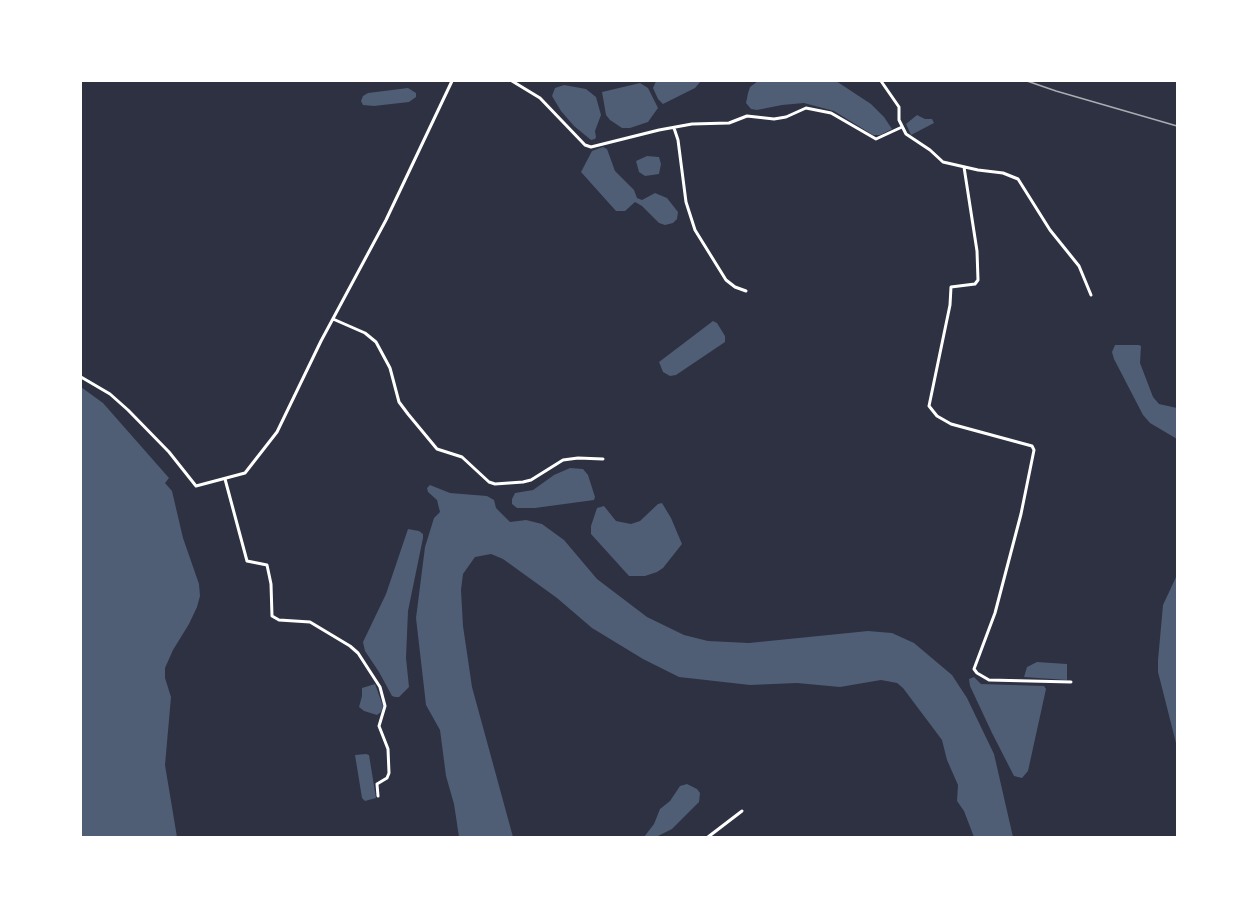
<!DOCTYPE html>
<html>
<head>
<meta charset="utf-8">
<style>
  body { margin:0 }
  #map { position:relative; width:1258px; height:918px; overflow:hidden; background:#2d3142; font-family:"Public Sans",sans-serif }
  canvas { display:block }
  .frame { position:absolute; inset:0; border:82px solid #fff; pointer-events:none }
</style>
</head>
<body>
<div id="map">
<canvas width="1258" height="918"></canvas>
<div class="frame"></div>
</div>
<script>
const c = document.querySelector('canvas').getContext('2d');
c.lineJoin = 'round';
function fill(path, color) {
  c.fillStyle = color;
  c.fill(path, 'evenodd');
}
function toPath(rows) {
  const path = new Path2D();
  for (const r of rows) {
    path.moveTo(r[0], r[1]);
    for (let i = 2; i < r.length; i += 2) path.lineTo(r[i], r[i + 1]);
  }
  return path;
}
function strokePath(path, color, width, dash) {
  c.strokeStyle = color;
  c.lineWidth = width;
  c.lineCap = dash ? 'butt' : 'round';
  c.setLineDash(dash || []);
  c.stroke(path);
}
fill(toPath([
  [656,81,701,81,695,88,663,104,658,99,653,88],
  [758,81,836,81,871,104,884,117,892,129,880,135,873,135,834,111,804,103,782,105,757,110,751,109,746,103,748,93,750,87],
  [640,83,648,88,658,108,648,122,630,128,622,128,610,120,606,115,602,92],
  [564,85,586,89,596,97,601,115,595,131,596,137,595,139,591,140,574,126,561,111,552,96,555,88],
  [408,88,416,93,416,97,409,102,374,106,363,105,361,101,363,96,368,93],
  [917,115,925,119,932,119,934,123,911,135,906,124],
  [603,147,607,149,615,171,634,190,637,198,642,200,655,193,667,198,678,212,677,219,673,223,665,225,659,223,642,206,635,202,625,211,616,211,581,172,592,151],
  [647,156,659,157,661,164,659,174,645,176,639,172,636,161],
  [713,321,717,323,725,336,725,342,676,375,670,376,663,372,659,362],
  [1115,345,1139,345,1141,346,1140,363,1153,397,1159,404,1177,408,1177,439,1150,423,1143,415,1114,359,1112,352],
  [81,387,103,403,169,478,165,483,172,491,183,538,199,584,200,596,197,607,189,624,173,650,165,668,165,678,171,697,165,765,177,837,81,837],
  [570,468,583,469,588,475,595,497,594,500,535,508,517,508,512,504,512,499,515,493,533,490,554,475],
  [430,485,450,493,487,496,494,500,496,508,510,522,526,520,542,524,564,540,597,579,647,617,684,635,708,641,749,643,868,631,892,633,914,643,952,675,967,698,994,754,1013,837,974,837,964,811,957,801,958,785,947,760,942,740,903,688,897,683,881,680,840,687,797,683,750,685,679,677,643,659,592,628,557,598,503,559,491,554,475,557,463,574,461,590,463,626,472,687,513,837,459,837,454,804,446,776,440,730,426,705,416,618,425,547,434,518,440,512,437,500,428,492,427,488],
  [662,503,671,518,682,544,663,568,657,572,645,576,629,576,591,534,591,526,597,508,604,506,616,521,631,524,640,521,658,504],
  [408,529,419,531,423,534,423,538,408,611,406,658,409,687,399,697,395,697,392,696,379,672,365,651,363,642,386,594],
  [1177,575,1177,747,1158,672,1158,660,1163,605],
  [1037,662,1067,664,1067,680,1024,677,1027,667],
  [974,677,981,684,1044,686,1046,689,1028,771,1022,778,1014,776,992,733,970,686,969,679],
  [375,684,383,706,381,712,377,715,364,711,359,707,362,696,362,688],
  [366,754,369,755,376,798,365,801,362,798,355,755],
  [687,784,697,789,700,793,699,802,672,829,656,837,644,837,654,824,660,809,670,801,680,786]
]), '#4f5d75');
strokePath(toPath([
  [512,81,540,98,585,145,591,147,659,130,692,124,729,123,747,116,774,119,786,117,806,108,831,113,876,139,902,127],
  [881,81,899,107,899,120,906,134,930,150,943,162,978,170,1003,173,1018,179,1050,230,1079,266,1091,295],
  [674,128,678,140,686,202,695,230,726,280,735,287,746,291],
  [964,167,977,251,978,280,975,284,951,287,950,305,929,406,937,416,951,424,1032,446,1034,450,1021,514,995,613,974,669,977,673,989,680,1071,682],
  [333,319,365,333,376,342,390,368,399,402,408,414,437,449,462,457,489,482,495,484,523,482,531,480,563,460,578,458,603,459],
  [81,377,110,394,128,410,169,452,196,486,245,473,277,432,321,341,386,220,452,81],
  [225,479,247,561,267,565,271,584,272,616,279,620,310,622,350,646,358,653,380,687,385,706,379,726,388,749,389,773,387,778,377,784,378,796],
  [708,837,742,811]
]), '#fff', 3);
strokePath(toPath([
  [1027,81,1056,91,1177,126]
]), '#abadb3', 1.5);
</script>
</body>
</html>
